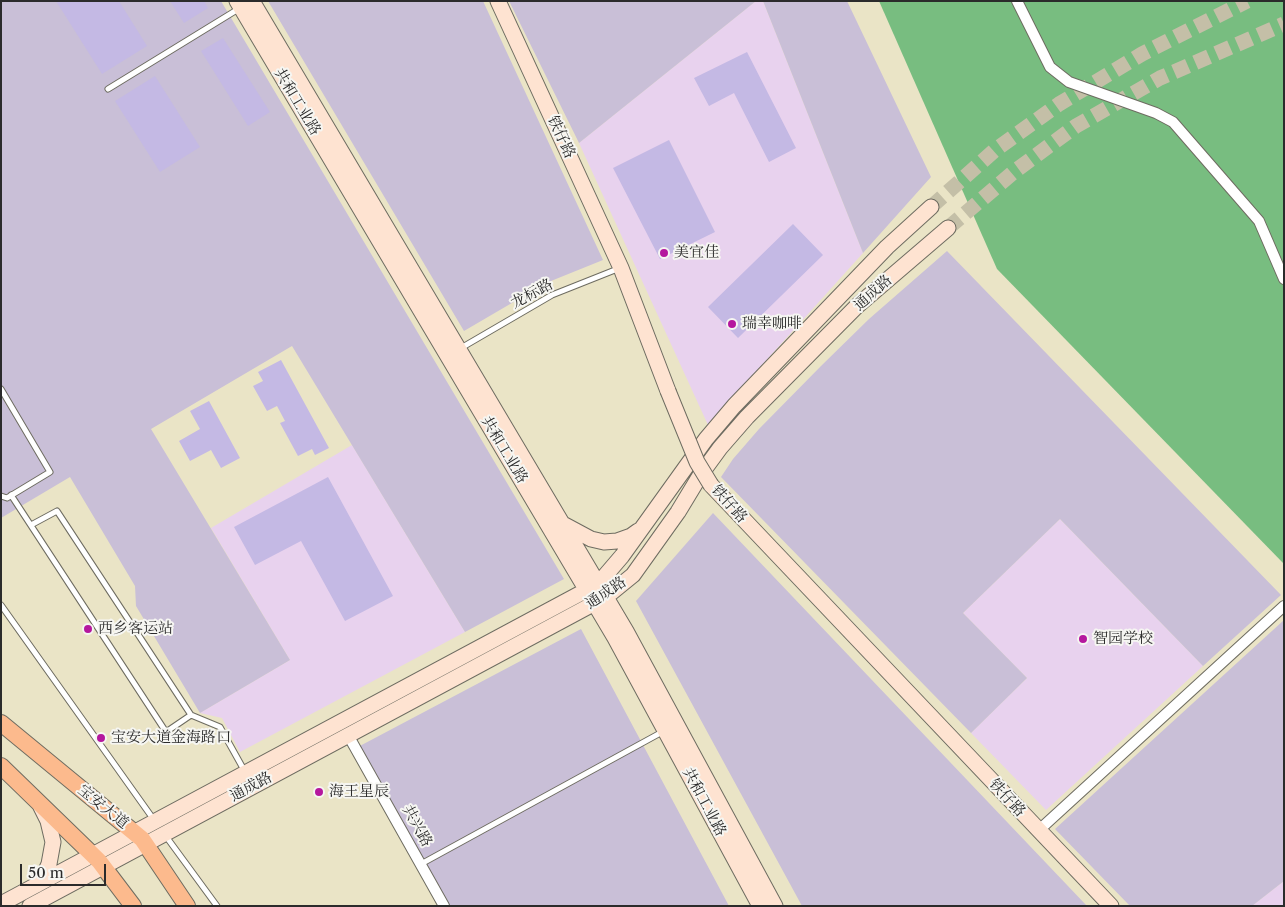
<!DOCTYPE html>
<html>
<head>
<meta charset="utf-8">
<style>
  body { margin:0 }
  #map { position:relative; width:1285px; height:907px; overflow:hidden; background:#eae4c6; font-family:"Libre Caslon Text",serif }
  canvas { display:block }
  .frame { position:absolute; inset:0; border:2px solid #2b2b2b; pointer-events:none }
  .scale { position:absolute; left:20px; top:864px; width:86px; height:22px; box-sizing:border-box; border:2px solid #2b2b2b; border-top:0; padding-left:6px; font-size:15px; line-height:18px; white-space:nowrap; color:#2b2b2b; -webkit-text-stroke:4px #f6f6f2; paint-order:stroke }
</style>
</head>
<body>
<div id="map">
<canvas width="1285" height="907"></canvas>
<div class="frame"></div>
<div class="scale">50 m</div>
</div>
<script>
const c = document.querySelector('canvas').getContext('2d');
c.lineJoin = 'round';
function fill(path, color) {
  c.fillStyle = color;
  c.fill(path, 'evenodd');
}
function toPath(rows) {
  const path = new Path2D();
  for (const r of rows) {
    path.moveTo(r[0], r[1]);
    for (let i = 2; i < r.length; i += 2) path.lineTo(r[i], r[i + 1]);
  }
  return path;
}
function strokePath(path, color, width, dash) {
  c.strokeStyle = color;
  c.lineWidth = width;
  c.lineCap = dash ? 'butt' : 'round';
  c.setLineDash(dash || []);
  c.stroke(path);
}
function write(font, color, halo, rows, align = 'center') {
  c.font = font + ' "Libre Caslon Text","Noto Serif SC",serif';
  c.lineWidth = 4;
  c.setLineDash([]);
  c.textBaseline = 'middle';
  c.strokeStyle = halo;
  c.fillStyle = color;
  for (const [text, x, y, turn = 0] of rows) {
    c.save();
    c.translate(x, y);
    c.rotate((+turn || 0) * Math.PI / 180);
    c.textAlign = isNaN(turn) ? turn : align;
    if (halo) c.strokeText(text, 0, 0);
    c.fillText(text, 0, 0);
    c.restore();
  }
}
fill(toPath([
  [756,1,763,1,863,253,708,425,579,143],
  [352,445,465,632,240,752,222,718,200,713,290,660,211,528],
  [1060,519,1203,666,1046,810,971,733,1027,678,963,613],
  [1284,881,1284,906,1252,906]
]), '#e8d2ee');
fill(toPath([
  [1,1,221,1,564,579,465,632,292,346,151,429,290,660,200,713,136,606,135,586,70,477,1,518],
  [268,1,483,1,603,260,546,283,464,331],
  [509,1,756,1,579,143],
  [763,1,847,1,931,177,863,253],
  [947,251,1281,595,1203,666,1060,519,963,613,1027,678,971,733,721,477,733,459,759,429,821,366,869,319],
  [713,513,1087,906,802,906,636,601],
  [1284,620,1284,881,1252,906,1130,906,1055,829],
  [581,629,729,906,444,906,356,748]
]), '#c9bfd7');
fill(toPath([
  [879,1,1284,1,1284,564,997,269]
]), '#78bd80');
fill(toPath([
  [56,1,119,1,147,46,102,74],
  [170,1,204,1,208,8,184,23],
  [223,38,270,112,248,126,201,51],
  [747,52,796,148,769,162,734,93,709,106,694,78],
  [155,76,200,147,160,172,115,101],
  [669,140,715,232,660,259,613,168],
  [793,224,823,255,738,338,708,307],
  [281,360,329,448,315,455,312,449,298,456,280,423,285,421,277,406,267,411,253,386,263,381,258,372],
  [209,401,240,458,221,468,211,450,190,461,179,441,200,429,190,411],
  [328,477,393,596,345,621,301,541,255,565,234,527]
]), '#c4b9e4');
strokePath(toPath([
  [931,207,995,150,1059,104,1142,54,1247,1],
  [948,228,1015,171,1076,126,1160,78,1284,24]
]), '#c4bfa7', 15, [15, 8]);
const lane = toPath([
  [108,89,240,8],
  [461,348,552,295,620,268],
  [1,389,50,472,7,498,1,496],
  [11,495,166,732,191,715,220,727,244,770],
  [31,525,57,511,191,715],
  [1,605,154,820],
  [165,835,217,906],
  [421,864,664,731]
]);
const street = toPath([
  [1017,1,1050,67,1069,82,1156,113,1173,122,1259,221,1284,279],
  [348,735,444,906],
  [1038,831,1284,606]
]);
const secondary = toPath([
  [237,1,615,638,760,906],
  [252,1,626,631,775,906],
  [498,1,621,268,668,391],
  [711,485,1111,906],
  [563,524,591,539,604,542,617,541,631,536,638,531],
  [37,885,44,875,49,864,53,842,48,821,41,807],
  [1,904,598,584,622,556,706,439,734,406,887,247,931,207],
  [30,906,606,597,633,575,678,512,701,474,720,448,747,417,857,306,948,228]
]);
const primary = toPath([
  [1,723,142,839,187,906],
  [1,766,99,861,133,906]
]);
strokePath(lane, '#6e6c61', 7);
strokePath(street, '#6e6c61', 12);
strokePath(secondary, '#6e6c61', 17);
strokePath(primary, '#6e6c61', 18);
strokePath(lane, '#fff', 5);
strokePath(street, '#fff', 10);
strokePath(secondary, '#fee3d1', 15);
strokePath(primary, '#fcba8d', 16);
const secondaryBridge = toPath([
  [668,391,697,462,711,485]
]);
strokePath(secondaryBridge, '#6e6c61', 17, []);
strokePath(secondaryBridge, '#fee3d1', 15);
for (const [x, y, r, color] of [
  [664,253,5,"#b5179e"],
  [732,324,5,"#b5179e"],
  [88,629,5,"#b5179e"],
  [1083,639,5,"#b5179e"],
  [101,738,5,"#b5179e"],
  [319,792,5,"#b5179e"]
]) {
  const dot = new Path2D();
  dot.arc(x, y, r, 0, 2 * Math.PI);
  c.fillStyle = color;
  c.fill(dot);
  strokePath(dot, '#f6f6f2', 2);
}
write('15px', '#2b2b2b', '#f6f6f2', [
  ["共和工业路",297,102,59],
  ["铁仔路",561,137,65],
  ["通成路",873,293,-42],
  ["龙标路",532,294,-28],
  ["共和工业路",504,450,59],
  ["铁仔路",729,504,48],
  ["通成路",606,593,-34],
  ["通成路",251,787,-28],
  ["铁仔路",1007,798,47],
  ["共和工业路",704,802,62],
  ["宝安大道",103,807,39],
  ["共兴路",417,826,61]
]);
write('15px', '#2b2b2b', '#f6f6f2', [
  ["美宜佳",674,253],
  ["瑞幸咖啡",742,324],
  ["西乡客运站",98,629],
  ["智园学校",1093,639],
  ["宝安大道金海路口",111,738],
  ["海王星辰",329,792]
], 'left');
</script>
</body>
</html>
